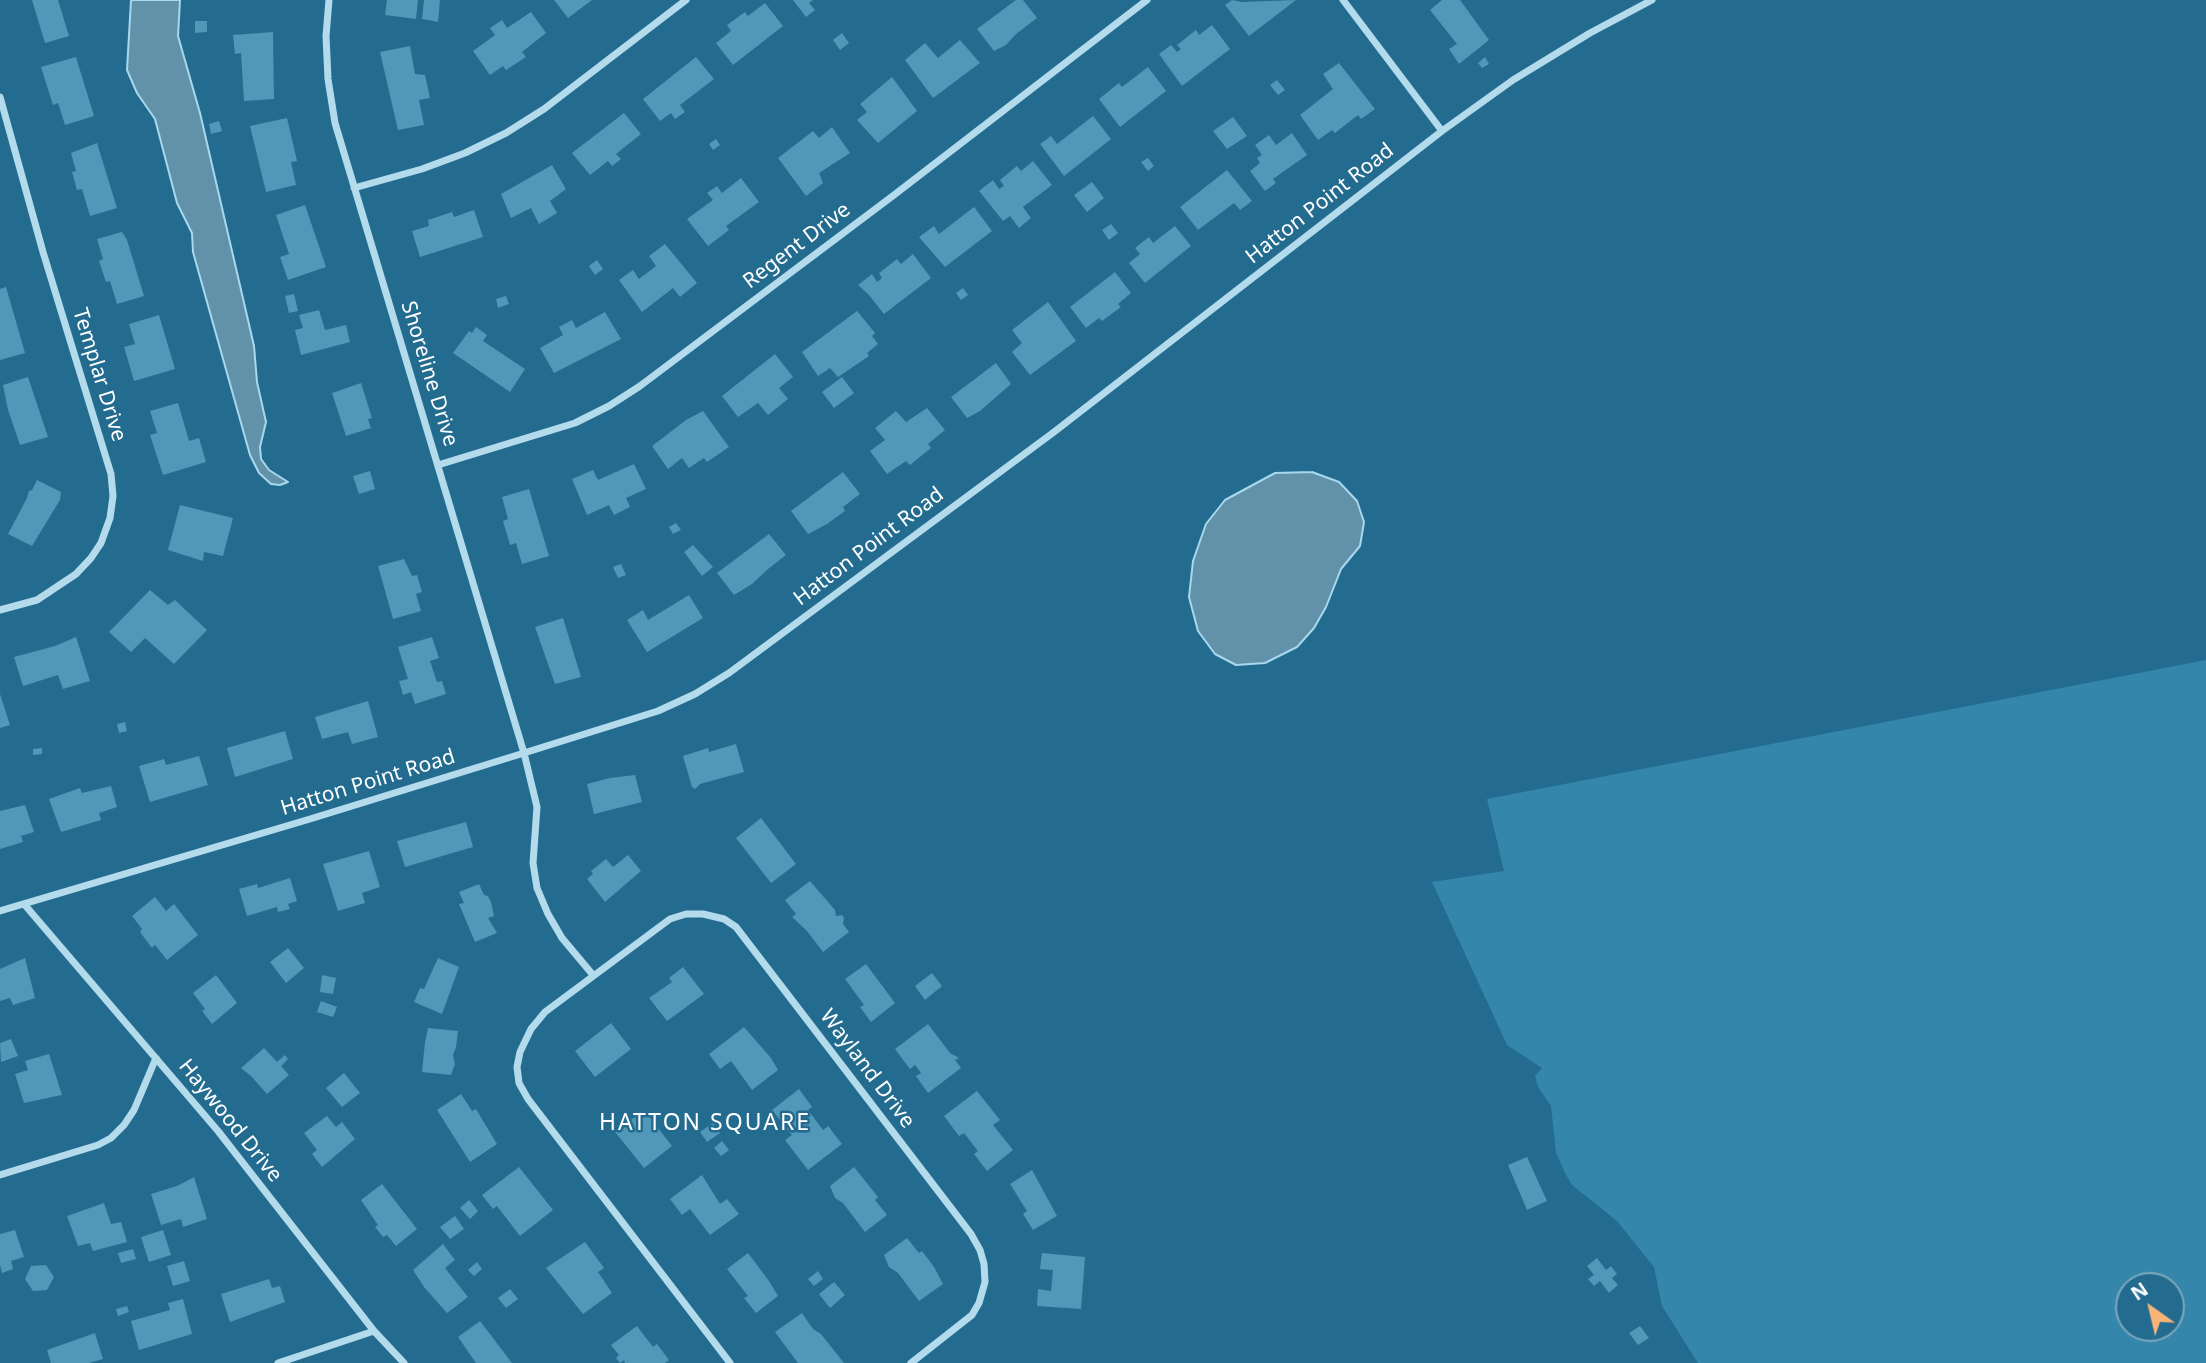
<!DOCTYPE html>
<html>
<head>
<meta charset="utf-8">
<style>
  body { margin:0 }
  #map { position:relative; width:2206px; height:1363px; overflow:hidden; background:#236c90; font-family:"Noto Sans",sans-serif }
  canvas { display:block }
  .north { position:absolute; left:2115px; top:1272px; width:70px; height:70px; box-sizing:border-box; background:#236c90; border:2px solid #7ba7bc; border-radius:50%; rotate:326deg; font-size:19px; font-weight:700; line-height:28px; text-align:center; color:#fff }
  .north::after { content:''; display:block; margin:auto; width:24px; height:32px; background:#f7b477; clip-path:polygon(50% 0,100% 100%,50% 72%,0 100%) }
</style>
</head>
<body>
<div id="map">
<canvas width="2206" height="1363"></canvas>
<div class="north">N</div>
</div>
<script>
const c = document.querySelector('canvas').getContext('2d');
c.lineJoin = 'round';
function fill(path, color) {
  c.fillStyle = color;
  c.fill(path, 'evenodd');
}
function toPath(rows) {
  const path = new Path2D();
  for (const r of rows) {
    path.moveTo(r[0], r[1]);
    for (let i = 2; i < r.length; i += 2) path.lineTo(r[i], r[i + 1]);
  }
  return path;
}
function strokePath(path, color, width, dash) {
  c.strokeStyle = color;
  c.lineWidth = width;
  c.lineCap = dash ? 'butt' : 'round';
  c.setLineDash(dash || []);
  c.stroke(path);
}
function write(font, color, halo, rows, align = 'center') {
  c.font = font + ' "Noto Sans",sans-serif';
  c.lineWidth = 5;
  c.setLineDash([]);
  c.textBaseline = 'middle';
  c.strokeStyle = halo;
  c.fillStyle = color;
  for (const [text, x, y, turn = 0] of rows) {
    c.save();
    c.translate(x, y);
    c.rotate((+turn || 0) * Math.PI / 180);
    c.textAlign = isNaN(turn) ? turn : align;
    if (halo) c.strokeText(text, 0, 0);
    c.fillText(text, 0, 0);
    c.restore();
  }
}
fill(toPath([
  [2206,660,2206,1363,1698,1363,1662,1306,1654,1267,1617,1221,1572,1185,1566,1175,1556,1153,1551,1106,1538,1087,1535,1076,1542,1068,1507,1045,1432,882,1504,871,1487,799],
  [2171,1286,2171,1328,2129,1328,2129,1286]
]), '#3486ab');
const water = toPath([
  [131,0,180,0,178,36,200,113,254,346,257,382,266,422,260,447,261,459,269,470,288,482,280,485,271,484,259,473,250,455,193,252,192,233,177,203,155,119,137,93,127,70,131,0],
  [1312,472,1339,482,1357,501,1364,522,1360,546,1341,569,1326,607,1314,628,1297,647,1265,663,1236,665,1215,654,1198,631,1189,597,1193,561,1206,524,1225,500,1275,473,1312,472]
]);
fill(water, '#6292a9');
strokePath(water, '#a8d8ed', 2);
fill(toPath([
  [32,0,58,0,69,36,45,43],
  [387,0,418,0,416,19,385,15],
  [424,0,440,0,438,22,422,19],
  [554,0,592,0,568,18],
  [793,0,813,0,809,3,815,10,806,17],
  [1016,0,1023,0,1037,18,1016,34,1006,45,994,51,977,29],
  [1232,0,1242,2,1296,0,1249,36,1225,5],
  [1442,0,1460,0,1489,40,1459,64,1449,49,1457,44,1430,10],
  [765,3,783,26,733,65,716,43,731,31,727,25,745,12,748,16],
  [531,12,546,33,522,52,526,57,506,70,503,66,490,75,473,51,495,35,490,28,502,20,507,28],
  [195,21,207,21,207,32,195,33],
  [1212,25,1230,49,1182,86,1159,54,1171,45,1177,52,1181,49,1177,45,1196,30,1199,35],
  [273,32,274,99,244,101,241,53,235,54,233,35],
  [842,33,849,43,840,50,833,40],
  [960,40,980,63,933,98,905,60,925,43,938,58],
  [410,46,415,74,425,75,430,98,419,100,424,125,398,130,380,52],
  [76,57,94,116,65,125,58,103,53,105,41,67],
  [696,57,714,79,680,105,685,112,675,119,671,113,660,121,643,99],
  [1485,57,1489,64,1482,68,1478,63],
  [1339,63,1375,109,1361,119,1358,115,1335,133,1332,130,1318,140,1300,115,1333,89,1323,74],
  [1148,67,1166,91,1120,127,1099,99,1119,83,1122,87],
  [892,77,917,111,878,143,857,120,867,112,860,104],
  [1277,80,1285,90,1278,95,1270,85],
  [624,113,641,134,616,154,621,159,612,166,608,161,590,175,572,153],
  [1093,116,1111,139,1064,176,1040,144,1051,136,1057,144],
  [1233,117,1247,136,1227,149,1213,131],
  [287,118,297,161,291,162,296,185,266,192,250,126],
  [219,121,222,131,211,134,209,124],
  [832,127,850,153,819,173,823,183,806,196,778,158,813,131,819,138],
  [1292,133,1307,155,1273,179,1276,183,1265,191,1250,171,1260,163,1257,158,1262,155,1255,145,1269,135,1276,145],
  [716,139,720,145,713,150,709,144],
  [97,143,117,208,90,216,82,189,77,190,72,172,76,171,71,153],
  [1148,158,1154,166,1148,171,1141,162],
  [1033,161,1052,185,1023,207,1031,218,1019,228,1010,216,1003,221,979,191,993,180,999,189,1004,186,1000,180,1017,166,1021,171],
  [552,165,566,189,550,201,557,213,539,224,531,208,511,218,501,194],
  [1227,170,1252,201,1240,210,1234,203,1198,230,1180,207],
  [741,178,759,202,726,226,729,230,708,246,687,219,713,200,707,193,717,186,722,193],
  [1092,182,1104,198,1087,212,1074,195],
  [305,205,326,267,288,280,280,257,289,254,276,215],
  [974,207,992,231,945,267,919,237,934,226,939,234],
  [474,210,483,237,420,257,412,231,429,226,428,220,452,212,454,217],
  [1111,224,1118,233,1109,240,1102,230],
  [1175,226,1191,246,1145,283,1129,263,1140,254,1135,248,1149,237,1153,243],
  [122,232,127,240,144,296,117,304,110,281,106,282,99,261,103,259,97,239],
  [665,244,697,283,680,297,673,288,642,312,619,280,633,270,639,279,656,266,649,256],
  [913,254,931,278,884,314,869,295,858,285,872,274,877,282,882,278,879,273,897,259,901,264],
  [597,260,603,269,595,275,589,266],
  [1115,272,1131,293,1118,304,1121,307,1102,321,1099,318,1086,328,1070,307],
  [6,287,25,353,0,360,0,289],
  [963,288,968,295,961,300,956,293],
  [294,294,298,311,289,313,285,296],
  [506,296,509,304,498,308,496,299],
  [1048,302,1076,341,1030,375,1012,352,1022,343,1012,330],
  [319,310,325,330,346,325,350,342,301,355,295,330,303,328,299,315],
  [857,311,875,333,872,336,878,344,867,353,869,356,838,377,830,368,818,376,802,352],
  [605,312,621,339,554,373,540,348,563,335,559,327,572,320,576,328],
  [159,315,175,369,134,381,124,347,135,344,129,324],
  [476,327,487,335,483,341,525,369,510,392,453,353,469,331,472,333],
  [775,354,793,377,779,388,788,399,768,415,758,403,738,417,722,396],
  [996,363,1011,384,980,411,967,418,951,397],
  [28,377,48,437,20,445,8,410,3,385],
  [842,377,854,393,834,408,822,392],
  [361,383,372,418,368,419,371,428,346,436,332,393],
  [178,403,189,441,199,438,206,462,163,475,150,435,157,433,150,411],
  [927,408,945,430,928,444,931,448,910,465,906,461,887,474,870,451,885,440,875,428,896,411,906,422],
  [703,411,729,447,707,462,704,458,689,468,682,458,668,469,652,446,686,420],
  [634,464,646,489,626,498,630,507,614,515,609,505,587,515,572,479,593,470,598,480],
  [370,471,375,489,359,494,353,476],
  [843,472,860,494,843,507,845,511,827,524,808,534,791,511],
  [37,480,61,492,60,500,32,546,8,534,27,498,29,491,32,490],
  [529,489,549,556,522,564,516,543,510,545,503,521,508,519,502,497],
  [180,505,233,518,223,556,204,552,203,561,168,550],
  [676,523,681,530,673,534,669,527],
  [769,534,786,555,768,569,752,584,734,595,717,573],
  [693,545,713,567,702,576,684,552],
  [404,559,412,576,417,575,422,592,416,594,421,611,393,619,378,566],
  [621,564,626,575,618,578,613,567],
  [150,590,168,605,175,600,207,630,174,664,145,638,131,652,109,632],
  [689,595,703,618,647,652,627,620,643,610,648,620],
  [563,618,581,677,555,684,535,627],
  [76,637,90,681,63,689,58,675,23,686,14,657,55,646],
  [432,637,439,658,430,661,437,682,442,681,446,694,415,704,411,692,403,695,399,681,408,679,398,647],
  [0,694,10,725,0,728],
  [368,701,378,737,352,744,348,732,322,739,315,717],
  [125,722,127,731,119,733,117,724],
  [285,731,293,759,235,777,227,748],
  [736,744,744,772,700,784,695,789,692,787,683,756,708,748,709,752],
  [42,748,42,754,33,755,33,749],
  [199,756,208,785,150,802,139,766,164,759,166,765],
  [635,775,642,802,594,814,587,784,610,778],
  [111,786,117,807,99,813,101,820,61,832,49,799,80,788,82,793],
  [25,805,34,832,21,836,23,842,0,849,0,811],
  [761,818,796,864,771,883,736,838],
  [466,822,473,847,405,867,397,841],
  [369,851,380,887,362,893,365,903,338,911,323,864],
  [628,855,641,871,605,902,587,879,593,874,591,871,606,859,613,867],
  [290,878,297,901,288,904,290,909,278,912,277,907,247,916,239,889,257,884,258,888],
  [810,881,835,910,836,916,842,915,844,918,843,924,849,932,823,952,807,931,792,917,796,914,785,900],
  [479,884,484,895,488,896,491,902,494,916,488,918,497,933,475,942,459,904,464,903,459,892],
  [155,897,166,911,174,904,198,935,167,960,155,945,152,948,140,932,142,929,132,916],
  [288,948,304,968,286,983,270,962],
  [25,958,35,998,13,1005,10,998,0,1001,0,969],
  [438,958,459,967,442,1014,414,1002,420,988,424,989],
  [866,964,895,1003,871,1022,860,1007,864,1005,845,979],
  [683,967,704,994,667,1021,649,998,672,982,669,978],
  [932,973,942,986,925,1000,915,986],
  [216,975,237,1003,212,1024,202,1011,205,1009,193,993],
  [322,975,336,978,333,994,320,992],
  [321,1001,337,1007,333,1017,317,1012],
  [611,1023,631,1049,595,1077,575,1051],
  [928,1024,950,1053,959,1058,955,1060,961,1068,928,1093,916,1076,921,1073,915,1065,910,1069,895,1049],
  [744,1027,771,1058,778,1070,752,1090,731,1061,720,1069,709,1054],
  [428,1028,458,1031,456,1047,453,1055,455,1064,451,1075,422,1072,425,1042],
  [11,1039,18,1056,1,1062,0,1043],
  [264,1048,277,1062,285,1055,288,1059,281,1066,289,1075,267,1094,251,1076,241,1068],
  [49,1054,62,1095,24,1103,15,1074,28,1070,25,1061],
  [344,1073,360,1093,342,1107,326,1088],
  [799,1089,812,1107,808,1110,823,1130,828,1126,842,1144,808,1170,785,1140,792,1135,772,1110],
  [977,1091,1000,1120,993,1125,1013,1150,987,1171,974,1154,978,1151,964,1133,959,1136,944,1116],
  [461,1094,472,1111,476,1109,497,1144,470,1162,437,1110],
  [644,1110,672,1146,644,1168,615,1132],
  [327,1116,336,1127,342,1122,355,1139,322,1167,312,1154,317,1150,304,1133],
  [713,1123,720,1133,707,1142,700,1132],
  [722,1141,729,1150,721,1156,714,1148],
  [1527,1157,1547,1201,1527,1210,1508,1165],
  [519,1167,553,1210,520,1236,497,1206,493,1209,482,1195],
  [854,1167,878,1197,875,1200,887,1215,865,1232,843,1203,835,1198,830,1186],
  [1032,1170,1057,1216,1033,1230,1023,1214,1027,1211,1010,1184],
  [702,1175,720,1204,727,1199,739,1214,710,1235,690,1209,682,1215,670,1199],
  [194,1177,207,1219,183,1227,181,1219,161,1225,151,1194,177,1186],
  [382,1184,417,1229,396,1246,387,1235,383,1237,375,1227,378,1225,361,1200],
  [469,1200,478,1211,470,1219,460,1208],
  [104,1203,111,1224,121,1222,127,1242,93,1251,90,1243,78,1246,67,1216],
  [455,1216,464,1229,450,1239,440,1227],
  [15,1230,24,1257,11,1261,13,1269,2,1273,0,1265,0,1234],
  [163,1230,171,1255,149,1262,141,1237],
  [907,1238,919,1253,922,1251,934,1267,943,1284,919,1301,898,1273,889,1267,884,1255],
  [585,1242,604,1268,598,1272,612,1293,583,1314,546,1268],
  [443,1244,455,1260,445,1268,468,1297,447,1313,424,1287,413,1270],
  [133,1249,136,1259,121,1263,118,1253],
  [748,1253,769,1281,778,1296,756,1313,744,1298,748,1296,727,1269],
  [1042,1253,1085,1257,1081,1309,1037,1306,1038,1289,1051,1291,1053,1270,1040,1269],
  [1597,1258,1606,1270,1611,1266,1617,1274,1612,1278,1618,1285,1609,1293,1600,1281,1594,1286,1588,1279,1594,1275,1587,1266],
  [184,1261,190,1281,173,1286,167,1266],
  [477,1262,482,1269,474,1276,468,1270],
  [46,1265,54,1277,47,1290,33,1291,25,1279,31,1266],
  [818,1271,823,1279,814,1286,808,1279],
  [269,1279,272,1288,280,1286,285,1302,230,1322,221,1294],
  [834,1282,845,1295,830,1308,819,1294],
  [510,1289,518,1299,506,1308,498,1298],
  [183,1299,192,1334,139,1350,131,1321,170,1310,168,1303],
  [127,1306,129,1312,118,1316,116,1309],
  [802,1313,813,1329,821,1334,844,1363,798,1363,775,1332],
  [480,1321,512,1363,476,1363,458,1337],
  [637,1326,653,1347,657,1344,669,1360,665,1363,625,1363,624,1360,620,1363,616,1358,619,1355,611,1345],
  [1640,1326,1649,1338,1638,1345,1629,1333],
  [95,1333,103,1359,89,1363,51,1363,47,1350]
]), '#5097b8');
strokePath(toPath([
  [329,0,326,36,328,79,335,123,524,753,537,807,533,863,537,888,548,914,562,938,593,975],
  [1343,0,1442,131],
  [0,97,43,252,111,474,113,496,110,518,101,543,91,558,76,574,37,600,0,610],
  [354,188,422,169,465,153,506,133,544,109,686,0],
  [438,465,575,423,609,406,640,386,894,195,1147,0],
  [24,904,218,1131,374,1331,404,1363],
  [0,911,310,819,524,753,658,711,695,694,729,673,1054,432,1442,131,1513,80,1590,33,1652,0],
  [0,1175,98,1145,111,1138,124,1125,134,1110,156,1058],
  [278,1363,374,1331],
  [730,1363,528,1099,519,1083,517,1067,520,1052,531,1029,545,1012,670,919,686,914,703,914,724,919,736,927,971,1234,980,1250,984,1264,985,1282,979,1303,972,1315,911,1363]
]), '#b4dbec', 7);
write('21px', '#fff', '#236c90', [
  ["Hatton Point Road",1320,204,-38],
  ["Regent Drive",797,246,-37],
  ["Shoreline Drive",429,374,73],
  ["Templar Drive",99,375,73],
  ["Hatton Point Road",869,547,-37],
  ["Hatton Point Road",368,783,-17],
  ["Wayland Drive",867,1069,53],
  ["Haywood Drive",230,1121,51]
]);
c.letterSpacing = '2px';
write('23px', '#fff', '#236c90', [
  ["HATTON SQUARE",705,1123]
]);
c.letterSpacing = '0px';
</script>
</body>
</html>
